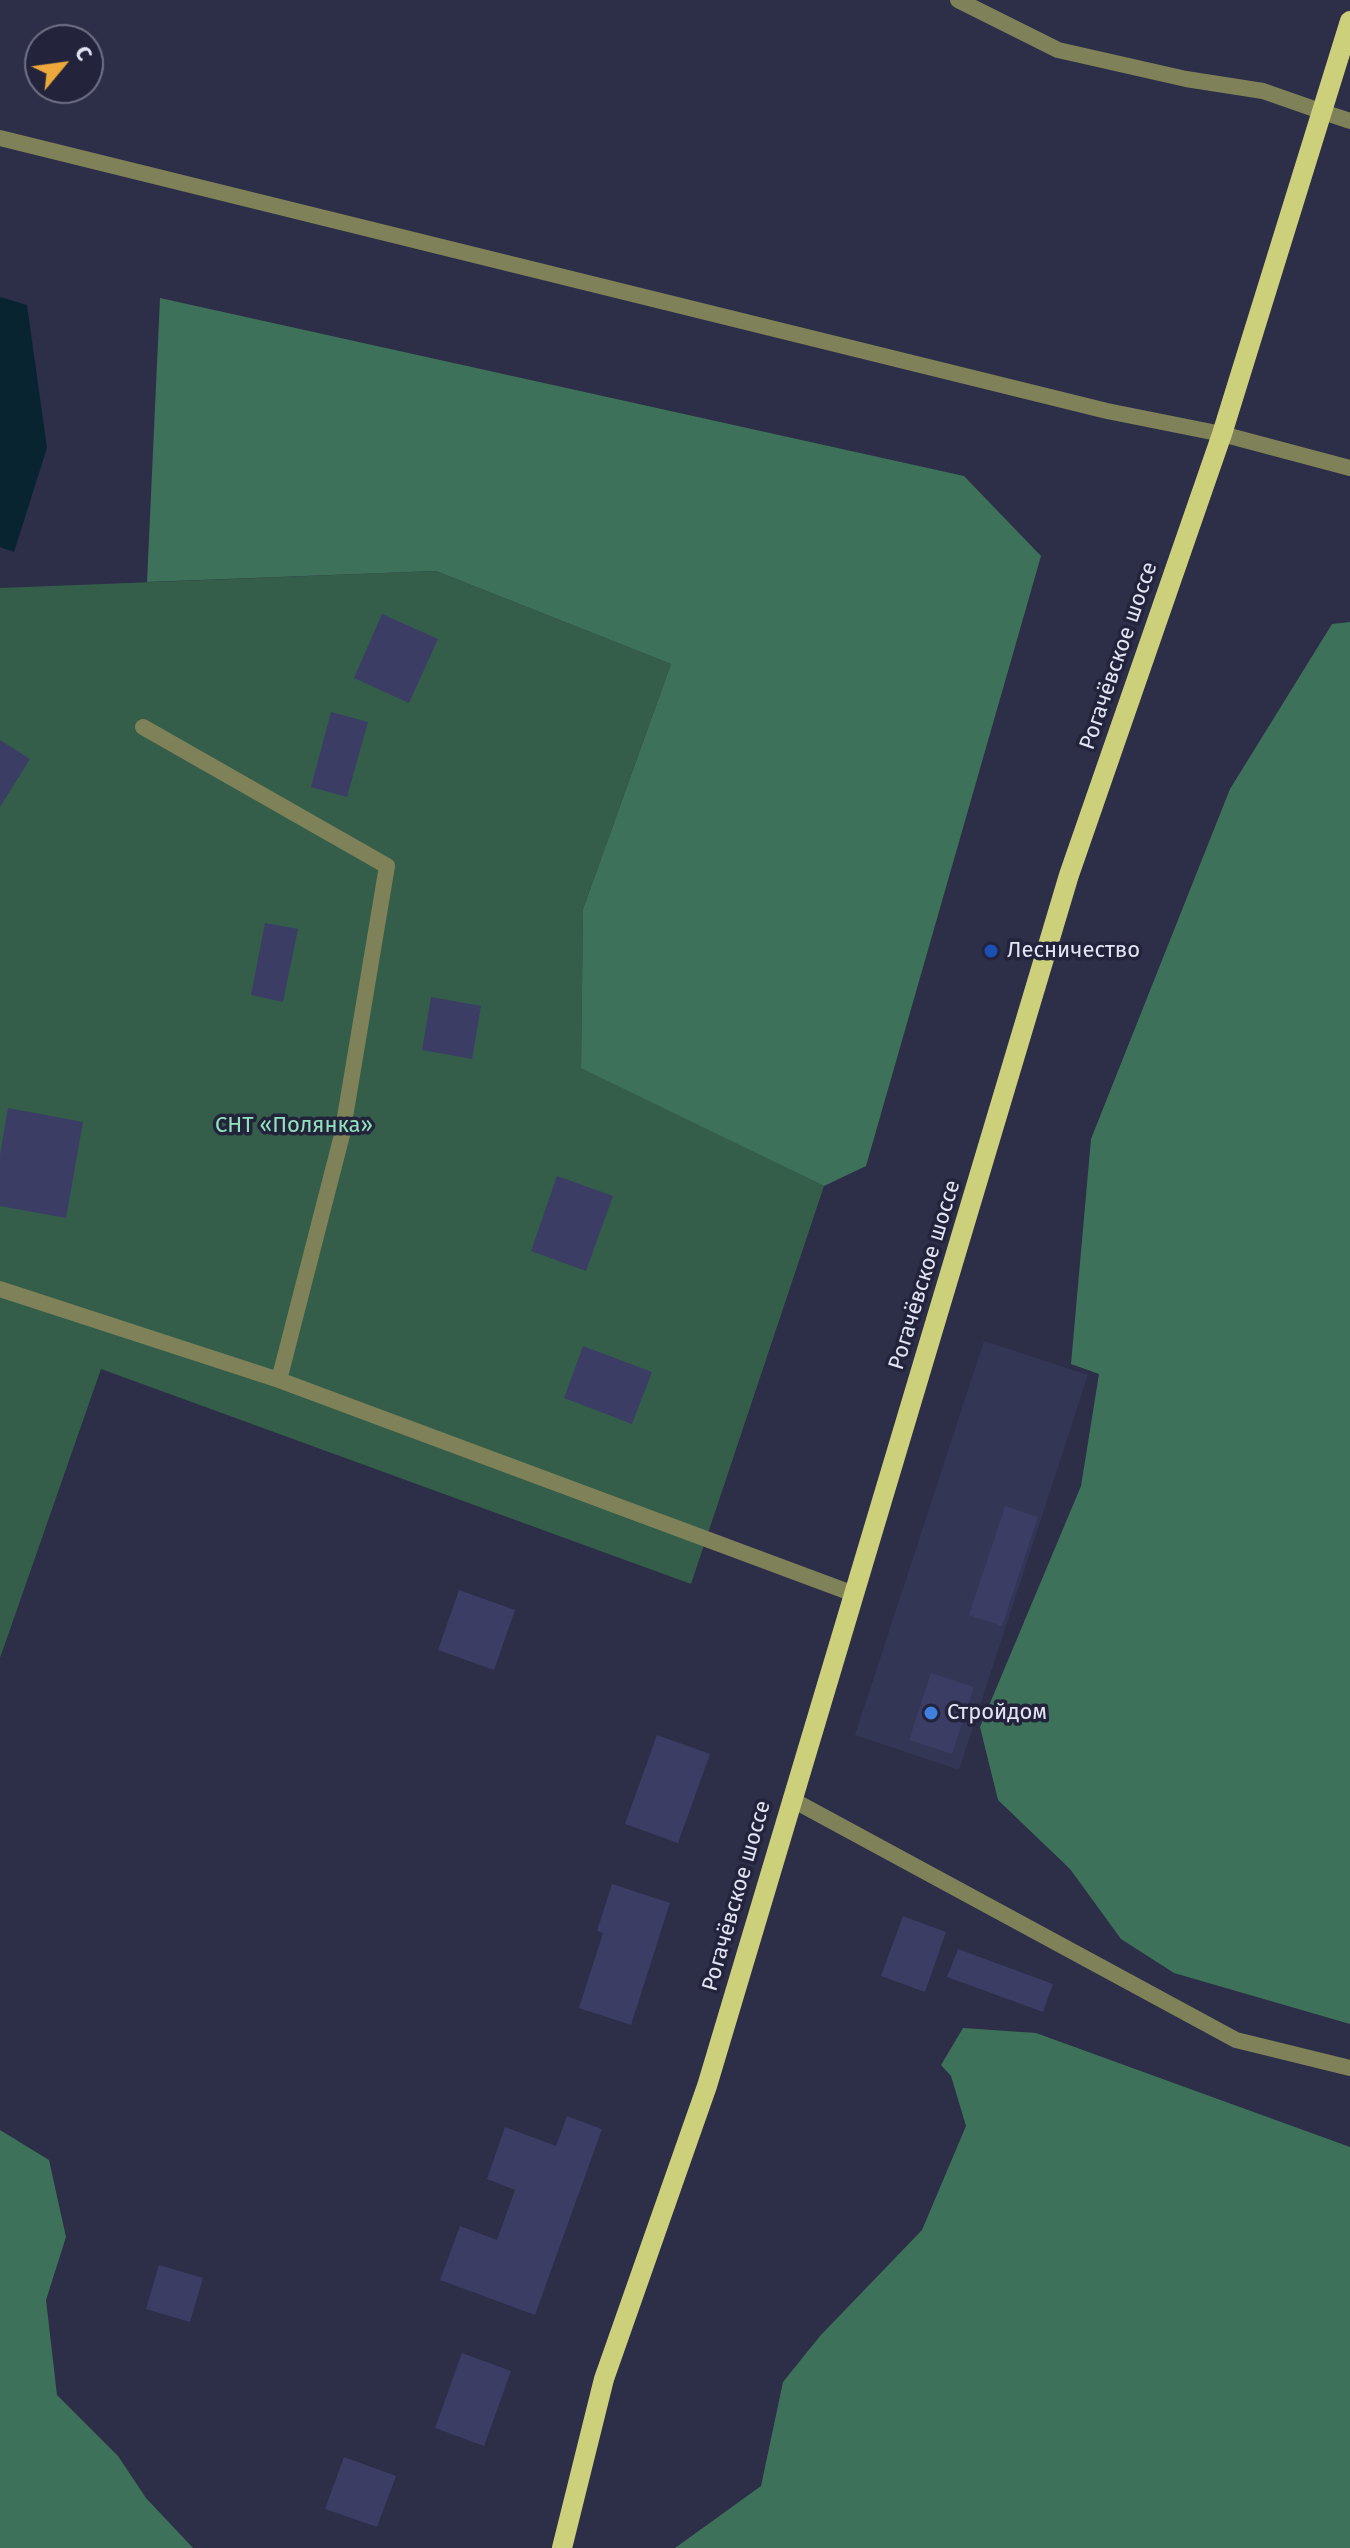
<!DOCTYPE html>
<html>
<head>
<meta charset="utf-8">
<style>
  body { margin:0 }
  #map { position:relative; width:1350px; height:2548px; overflow:hidden; background:#2d2e47; font-family:"Fira Sans",sans-serif }
  canvas { display:block }
  .north { position:absolute; left:24px; top:24px; width:80px; height:80px; box-sizing:border-box; background:#23243c; border:2px solid #707186; border-radius:50%; rotate:61deg; font-size:22px; font-weight:700; line-height:32px; text-align:center; color:#e3e5f5 }
  .north::after { content:''; display:block; margin:auto; width:28px; height:36px; background:#eda83c; clip-path:polygon(50% 0,100% 100%,50% 72%,0 100%) }
</style>
</head>
<body>
<div id="map">
<canvas width="1350" height="2548"></canvas>
<div class="north">С</div>
</div>
<script>
const c = document.querySelector('canvas').getContext('2d');
c.lineJoin = 'round';
function fill(path, color) {
  c.fillStyle = color;
  c.fill(path, 'evenodd');
}
function toPath(rows) {
  const path = new Path2D();
  for (const r of rows) {
    path.moveTo(r[0], r[1]);
    for (let i = 2; i < r.length; i += 2) path.lineTo(r[i], r[i + 1]);
  }
  return path;
}
function strokePath(path, color, width, dash) {
  c.strokeStyle = color;
  c.lineWidth = width;
  c.lineCap = dash ? 'butt' : 'round';
  c.setLineDash(dash || []);
  c.stroke(path);
}
function write(font, color, halo, rows, align = 'center') {
  c.font = font + ' "Fira Sans",sans-serif';
  c.lineWidth = 7;
  c.setLineDash([]);
  c.textBaseline = 'middle';
  c.strokeStyle = halo;
  c.fillStyle = color;
  for (const [text, x, y, turn = 0] of rows) {
    c.save();
    c.translate(x, y);
    c.rotate((+turn || 0) * Math.PI / 180);
    c.textAlign = isNaN(turn) ? turn : align;
    if (halo) c.strokeText(text, 0, 0);
    c.fillText(text, 0, 0);
    c.restore();
  }
}
fill(toPath([
  [984,1341,1088,1375,959,1770,855,1735]
]), '#343655');
fill(toPath([
  [436,571,671,664,583,909,581,1067,824,1186,691,1584,101,1369,0,1658,0,588]
]), '#345e4a');
fill(toPath([
  [160,298,964,476,1041,556,866,1166,824,1186,581,1068,583,909,671,664,436,571,147,582],
  [1350,622,1350,2024,1174,1973,1121,1939,1070,1869,998,1800,980,1727,1081,1486,1099,1374,1071,1364,1091,1139,1230,789,1332,624],
  [963,2028,1036,2033,1350,2147,1350,2548,675,2548,761,2486,783,2382,820,2336,922,2230,966,2126,951,2076,941,2065],
  [0,2130,49,2160,66,2237,46,2300,57,2395,118,2456,146,2498,193,2548,0,2548]
]), '#3e7159');
fill(toPath([
  [0,297,27,305,47,448,14,552,0,547]
]), '#092431');
fill(toPath([
  [382,614,438,639,409,703,354,678],
  [331,712,368,722,347,797,311,787],
  [0,740,30,759,0,807],
  [265,923,298,929,283,1002,251,995],
  [431,997,481,1006,472,1059,422,1050],
  [8,1108,83,1122,66,1218,0,1206,0,1155],
  [557,1176,613,1196,586,1271,531,1251],
  [583,1346,652,1372,632,1424,564,1398],
  [1005,1506,1038,1517,1002,1626,969,1615],
  [459,1590,515,1610,494,1670,438,1650],
  [931,1673,974,1687,952,1754,909,1740],
  [657,1735,710,1754,678,1843,625,1824],
  [612,1884,670,1903,631,2025,579,2008,603,1933,597,1931],
  [903,1916,946,1932,925,1992,881,1976],
  [958,1949,1053,1984,1043,2012,947,1977],
  [567,2116,602,2129,535,2315,440,2280,460,2226,497,2240,515,2190,487,2179,505,2127,556,2146],
  [159,2265,203,2278,190,2322,146,2309],
  [462,2353,511,2371,484,2446,435,2428],
  [344,2457,396,2476,377,2527,325,2509]
]), '#3b3d65');
strokePath(toPath([
  [1323,112,1350,121],
  [0,138,1107,411,1222,434,1350,468],
  [0,1289,279,1380,342,1135,387,866,143,727],
  [279,1380,854,1594],
  [791,1799,1236,2040,1350,2068]
]), '#7f8158', 16);
strokePath(toPath([
  [958,0,1058,50,1186,79,1263,91,1323,112]
]), '#7f8158', 16);
strokePath(toPath([
  [562,2548,604,2379,707,2086,1069,875,1222,434,1350,21]
]), '#cdd07a', 20);
for (const [x, y, r, color] of [
  [991,951,8,"#1a4fb4"],
  [931,1713,8,"#3f7fe0"]
]) {
  const dot = new Path2D();
  dot.arc(x, y, r, 0, 2 * Math.PI);
  c.fillStyle = color;
  c.fill(dot);
  strokePath(dot, '#23243c', 3);
}
write('22px', '#e3e5f5', '#23243c', [
  ["Рогачёвское шоссе",1119,656,-71],
  ["Рогачёвское шоссе",925,1275,-73],
  ["Рогачёвское шоссе",737,1896,-74]
]);
write('22px', '#e3e5f5', '#23243c', [
  ["Лесничество",1007,951],
  ["Стройдом",947,1713]
], 'left');
write('22px', '#92e3bb', '#23243c', [
  ["СНТ «Полянка»",294,1126]
]);
</script>
</body>
</html>
